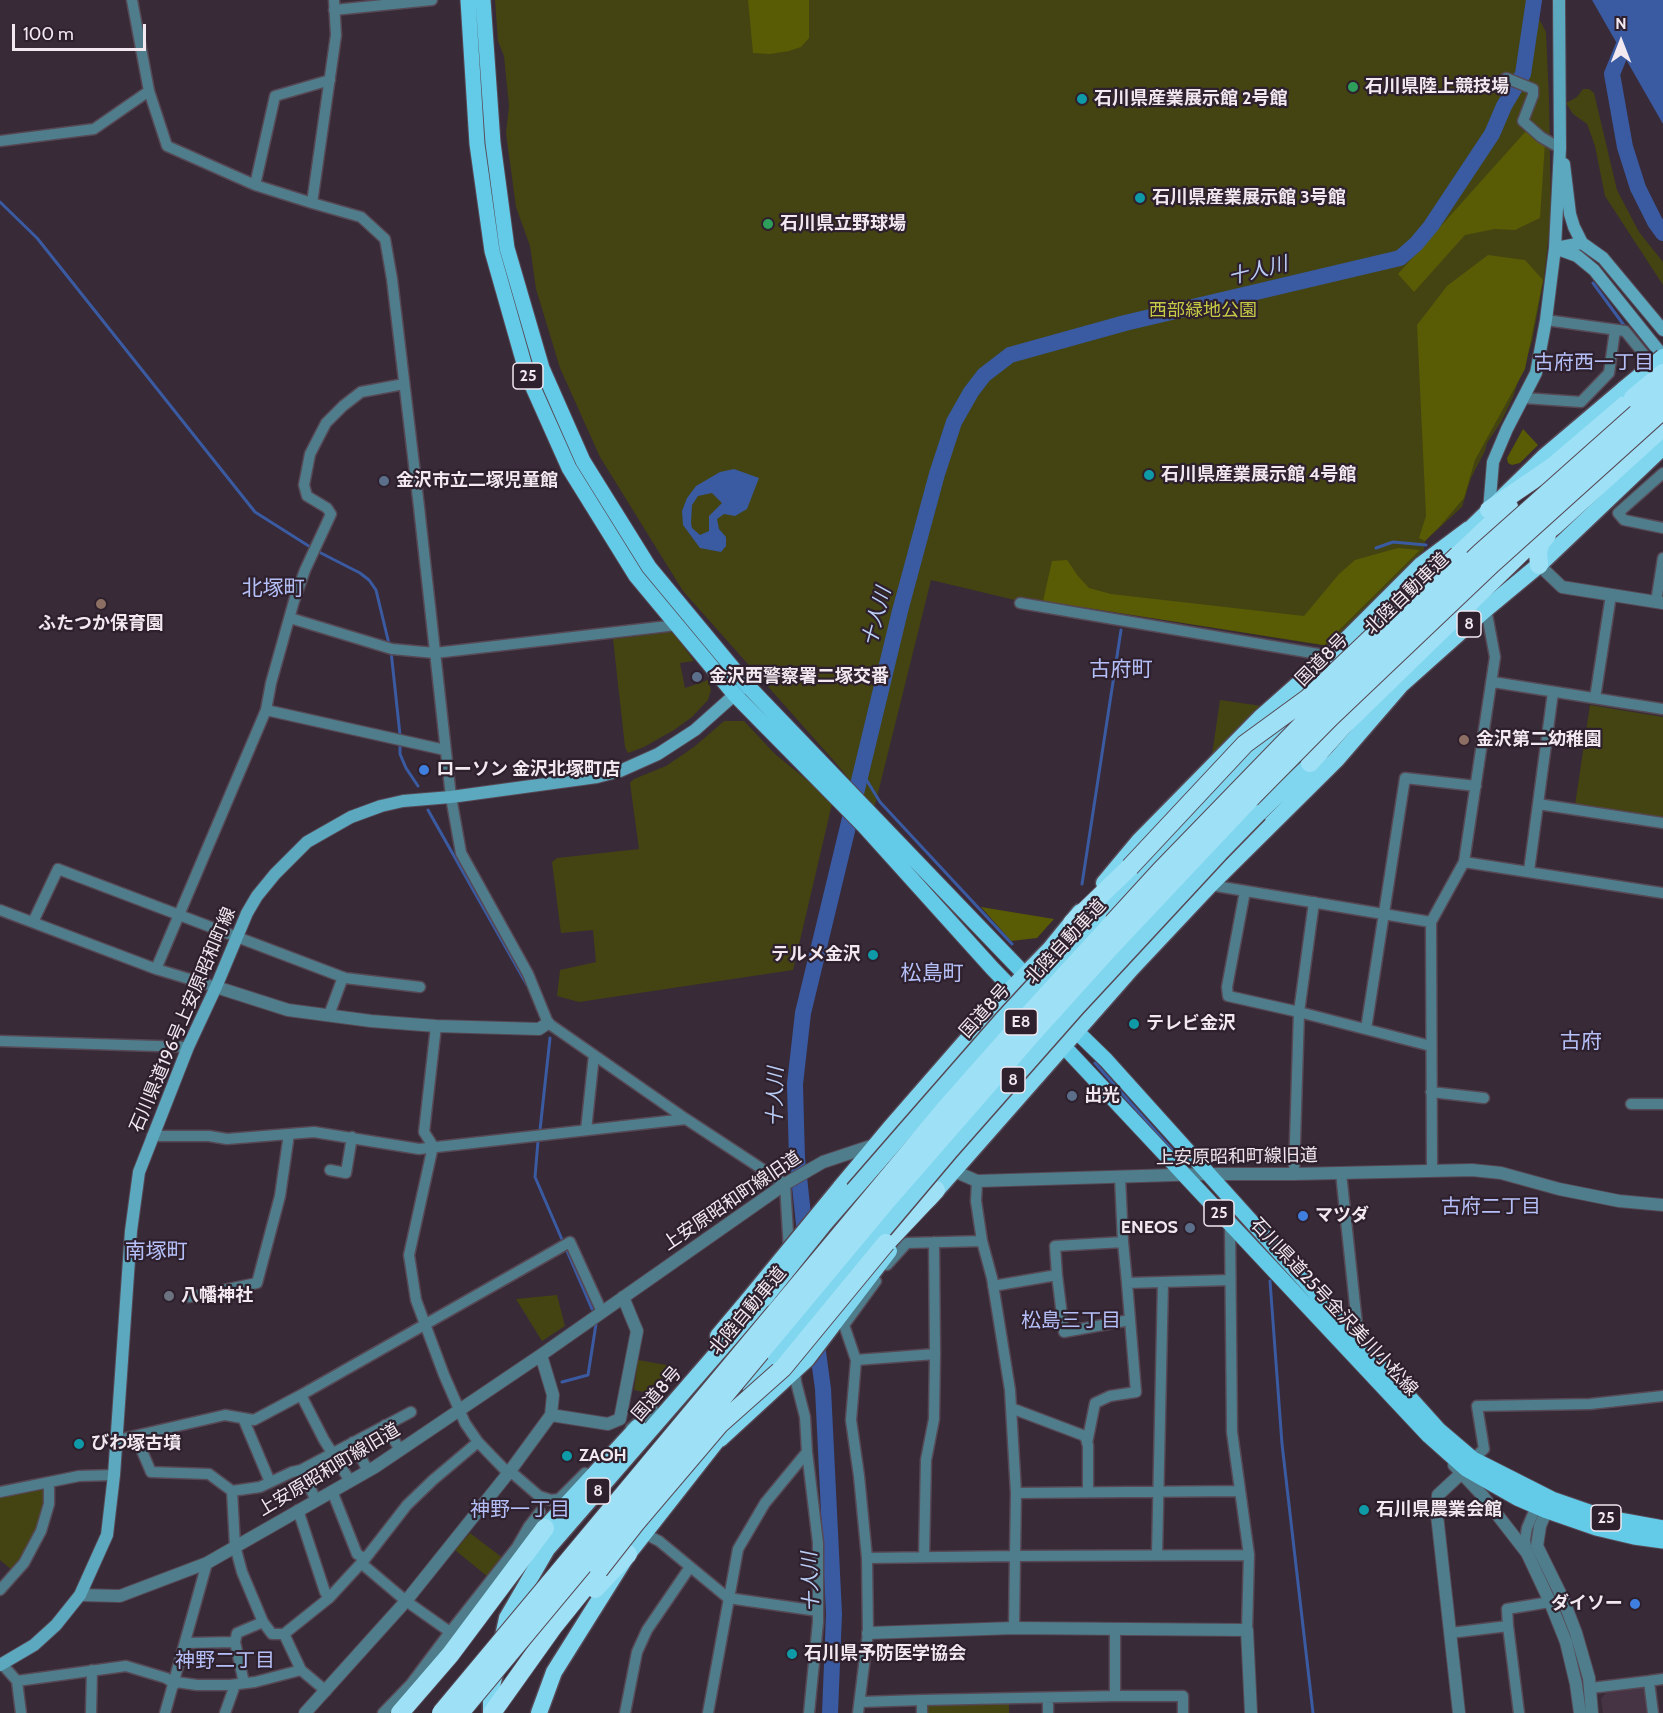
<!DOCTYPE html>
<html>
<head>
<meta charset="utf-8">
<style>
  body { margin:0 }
  #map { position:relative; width:1663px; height:1713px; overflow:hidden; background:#392a37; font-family:Cabin,sans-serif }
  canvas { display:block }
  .north { position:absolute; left:1591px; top:12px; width:60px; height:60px; -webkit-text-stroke:4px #2e202d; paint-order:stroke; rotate:0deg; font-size:16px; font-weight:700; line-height:24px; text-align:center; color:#f1e8f0 }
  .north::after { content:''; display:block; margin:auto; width:21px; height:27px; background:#f1e8f0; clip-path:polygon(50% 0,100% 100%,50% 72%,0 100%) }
  .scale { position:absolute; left:12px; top:24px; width:134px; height:27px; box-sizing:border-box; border:3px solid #f1e8f0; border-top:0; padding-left:8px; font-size:18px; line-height:21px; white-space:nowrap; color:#f1e8f0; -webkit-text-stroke:4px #2e202d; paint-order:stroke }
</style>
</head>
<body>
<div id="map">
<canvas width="1663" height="1713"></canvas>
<div class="north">N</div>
<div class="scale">100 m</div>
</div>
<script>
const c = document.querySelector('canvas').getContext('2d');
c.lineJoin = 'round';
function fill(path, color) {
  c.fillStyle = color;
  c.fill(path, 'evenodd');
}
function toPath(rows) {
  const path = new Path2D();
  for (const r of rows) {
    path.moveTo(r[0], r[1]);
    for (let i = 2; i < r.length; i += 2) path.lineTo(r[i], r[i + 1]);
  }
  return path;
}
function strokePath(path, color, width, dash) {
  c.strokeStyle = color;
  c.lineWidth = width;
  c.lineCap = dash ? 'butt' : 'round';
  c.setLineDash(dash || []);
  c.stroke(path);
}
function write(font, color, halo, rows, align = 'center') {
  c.font = font + ' Cabin,"Noto Sans JP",sans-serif';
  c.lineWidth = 4.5;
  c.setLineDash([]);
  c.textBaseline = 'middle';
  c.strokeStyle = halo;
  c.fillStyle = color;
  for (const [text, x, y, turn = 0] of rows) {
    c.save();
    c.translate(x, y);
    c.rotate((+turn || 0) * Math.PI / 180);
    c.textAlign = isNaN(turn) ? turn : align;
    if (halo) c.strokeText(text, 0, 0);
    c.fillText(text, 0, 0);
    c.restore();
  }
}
fill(toPath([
  [1642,1686,1646,1689,1649,1713,1603,1713,1601,1699,1608,1690]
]), '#463344');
fill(toPath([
  [495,0,1529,0,1546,32,1549,99,1551,216,1544,278,1532,342,1513,397,1501,422,1487,443,1485,451,1471,478,1462,507,1425,541,1424,550,1327,646,1021,597,1019,601,931,580,874,809,835,762,683,591,600,457,560,368,536,289,530,246,516,207,506,133,509,106,504,56,498,41],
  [1583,89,1589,89,1594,93,1617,190,1639,232,1663,262,1663,285,1605,196,1595,146,1587,124,1573,114,1566,103,1577,97],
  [673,632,694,661,680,663,685,688,708,680,711,690,708,700,692,717,674,730,644,747,628,753,625,747,613,639],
  [1220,700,1262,706,1212,755],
  [1590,705,1663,717,1663,817,1575,805],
  [724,721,744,721,775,754,813,785,832,804,793,970,579,1002,557,996,560,970,596,962,593,930,561,933,552,862,557,858,639,849,630,783,634,779,666,766,694,747],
  [557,1295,565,1326,542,1341,516,1299],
  [638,1360,672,1366,649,1393,634,1390],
  [40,1488,44,1491,44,1500,38,1525,24,1554,12,1570,0,1560,0,1496],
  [470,1533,504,1559,488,1577,455,1550],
  [927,1704,1009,1704,1009,1713,927,1713]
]), '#434412');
fill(toPath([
  [748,0,809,0,809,38,801,47,789,51,770,54,753,53],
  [1526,131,1545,143,1540,218,1515,230,1495,229,1465,235,1414,292,1398,274],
  [1488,255,1525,260,1543,280,1525,369,1475,460,1464,498,1441,525,1425,541,1419,538,1426,516,1417,325,1447,286],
  [1523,429,1538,445,1520,463,1512,465,1508,463,1507,458],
  [1398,548,1420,550,1324,645,1043,601,1052,561,1067,560,1078,576,1089,588,1111,594,1304,616,1339,574,1355,560],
  [981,907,1054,919,1037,938,1011,941]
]), '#595b05');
fill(toPath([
  [1592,0,1663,0,1663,124],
  [734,469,759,478,747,509,735,516,724,514,717,519,719,529,726,537,726,546,721,552,700,548,683,525,682,511,687,498,696,486,720,472],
  [712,493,722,503,709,516,709,531,700,535,692,528,691,523,692,505,698,496]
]), '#3a5aa2');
strokePath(toPath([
  [0,202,37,238,255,512,315,550,360,573,369,580,376,590,389,644],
  [1593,283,1626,328],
  [1376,548,1393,542,1426,545],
  [391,651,400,735],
  [400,746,400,754,406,768,418,786],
  [861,771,880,802,1012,944],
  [428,810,527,985],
  [1082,884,1121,630],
  [1095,1063,1174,1152],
  [540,1130,550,1038],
  [538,1141,535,1177,592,1309],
  [1270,1281,1282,1444,1313,1713],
  [562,1382,588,1375,596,1324]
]), '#3a5aa2', 3);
strokePath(toPath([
  [1629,32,1612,74,1625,147,1638,188,1655,222,1663,233],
  [810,1281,797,1158,796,1123,795,1084,803,1013,900,611,937,474,954,422,971,392,984,375,1010,355,1125,323,1400,258,1416,244,1431,226,1492,134,1504,106,1523,74,1534,0],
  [816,1337,823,1389,834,1614,830,1713]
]), '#3a5aa2', 16);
const minor = toPath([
  [334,0,336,35,312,203,361,217,385,239,392,279,419,507,451,797,461,853,528,974,548,1023,686,1119,785,1184,789,1250],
  [334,10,432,0],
  [1506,78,1533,89,1533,95,1523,121,1541,137,1560,148],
  [149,91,167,146,255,185,275,96,330,80],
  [0,141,94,129,149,91,132,0],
  [255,185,312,203],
  [1546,320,1625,331,1655,368],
  [1524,398,1581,402,1609,373,1615,330],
  [1663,473,1618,513,1624,520,1663,528],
  [1656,602,1663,558],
  [1020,603,1330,656],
  [290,618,392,649,435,653,677,625],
  [1493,682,1663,709],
  [1595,698,1611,595],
  [266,710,445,750],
  [1538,804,1663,823],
  [1464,862,1495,657,1486,609],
  [1529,871,1553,692],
  [1210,885,1431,922],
  [1245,891,1227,987,1228,996,1299,1012,1431,1046],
  [0,910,156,969,216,987],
  [33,922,58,869,345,978,420,987],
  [156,969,266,710,271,683,294,601,305,570,331,514,327,508,307,496,304,485,310,454,326,423,343,406,361,392,404,384],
  [329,1015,343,977],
  [436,1026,424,1132,433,1146,409,1255,416,1300,444,1375,465,1423,478,1442,508,1473],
  [1366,1029,1405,778,1476,786],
  [0,1041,188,1047],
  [1431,1092,1484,1098],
  [1631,1104,1663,1104],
  [586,1130,594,1055],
  [289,1134,314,1132,419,1149,686,1119],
  [152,1136,209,1136,227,1139,289,1134,280,1196,257,1283,189,1297],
  [330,1170,346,1173,352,1137],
  [1432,1170,1431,922,1464,862,1663,893],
  [1341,1173,1359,1343],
  [1294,1174,1299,1012,1314,902],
  [1120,1177,1123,1242],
  [977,1181,976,1201,982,1241,992,1278,1010,1390,1016,1493,1015,1556,1249,1555,1247,1630],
  [1230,1225,1232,1432,1249,1555],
  [934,1242,935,1354],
  [887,1265,907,1243,982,1241],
  [1057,1275,1064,1332,1130,1320],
  [993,1286,1057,1275,1055,1246,1123,1242,1127,1283,1230,1280],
  [856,1360,935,1354,934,1419,926,1460,924,1557],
  [795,1368,796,1382,805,1417,807,1452,818,1543,818,1622,809,1713],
  [301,1395,324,1440,350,1481],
  [1011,1408,1085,1436,1088,1445,1088,1492],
  [243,1418,270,1482],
  [385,1425,400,1450],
  [631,1428,653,1410],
  [136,1437,151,1472,209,1474,232,1491,260,1487,292,1472,301,1470,411,1412],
  [117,1440,225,1415,254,1420,301,1395,570,1242,602,1312],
  [353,1442,368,1471],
  [1087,1443,1095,1403,1110,1396,1136,1392,1127,1283],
  [1473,1459,1484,1449,1477,1406,1590,1404,1663,1396],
  [301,1470,316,1500],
  [510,1471,539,1496,551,1500,559,1499,585,1473],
  [232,1491,235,1546,242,1572,263,1622,272,1634,284,1634],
  [332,1491,357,1554,365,1559],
  [0,1492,79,1476,114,1475],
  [1016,1493,1240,1491],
  [298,1510,325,1592,329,1598],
  [645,1534,659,1541,728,1598,818,1611],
  [1527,1553,1525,1540,1527,1528,1538,1502],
  [1157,1555,1163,1282],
  [867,1558,1015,1556,1014,1628],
  [361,1563,406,1601,450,1632,517,1547,529,1526,540,1512],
  [0,1590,24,1563,41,1531,49,1504,49,1482],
  [1508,1626,1507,1609,1550,1602],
  [1115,1629,1115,1696,1183,1696,1183,1713],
  [1450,1633,1508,1626,1519,1713],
  [235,1642,244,1683],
  [186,1643,235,1642,237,1633,263,1622],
  [2,1664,17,1681,21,1713],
  [17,1681,126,1666,166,1678,175,1684],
  [1649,1681,1663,1679],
  [176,1682,197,1685,230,1685,255,1682,301,1670],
  [1591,1688,1649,1681,1653,1713],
  [326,1691,301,1670,284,1634,329,1598,365,1559,407,1505,433,1480,478,1442],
  [1048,1698,1048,1713],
  [922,1700,1115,1696],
  [860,1702,922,1700,922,1713],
  [91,1713,92,1670],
  [165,1713,207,1563],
  [225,1713,235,1685],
  [383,1713,411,1684,450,1632],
  [625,1713,637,1652,647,1630,690,1567],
  [708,1713,738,1549,765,1503,807,1452],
  [858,1713,868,1633,867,1558,859,1476,851,1420,856,1360,844,1325,876,1281]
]);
const tertiary = toPath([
  [1539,565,1562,587,1663,603],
  [216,987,288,1010,371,1021,436,1026,539,1029,548,1023],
  [947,1168,977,1181,1206,1174,1294,1174,1472,1170,1501,1173,1559,1189,1619,1201,1663,1205],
  [541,1355,553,1395,551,1415],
  [1454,1465,1482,1495,1527,1553,1550,1602,1566,1642,1576,1684,1580,1713],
  [1549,1505,1540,1526,1537,1546,1563,1599,1576,1633,1589,1678,1592,1713],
  [80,1595,120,1596,207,1563,375,1467,541,1355,785,1184,823,1162,877,1144],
  [868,1633,1014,1628,1247,1630,1251,1713],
  [305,1713,406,1601,510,1471,551,1415,608,1424,620,1419,637,1331,623,1297],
  [1459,1713,1437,1515,1438,1495,1465,1470]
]);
const secondary = toPath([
  [1564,164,1570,214,1574,227,1582,243],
  [1555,248,1577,256,1594,270,1663,356],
  [1556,248,1582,243,1603,258,1663,330],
  [1489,510,1493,462,1507,429,1536,373,1546,320,1555,248,1560,148,1559,0],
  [0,1665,34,1645,56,1625,80,1595,107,1535,114,1475,131,1231,139,1172,188,1047,216,987,247,913,257,896,275,874,307,842,351,817,381,806,403,801,451,797,597,777,620,771,658,754,695,730,741,689]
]);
const primary = toPath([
  [468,0,477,144,492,251,527,374,569,468,636,576,735,695,864,826,992,968,1020,997],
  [483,0,493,143,507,248,542,368,583,461,649,567,746,684,1033,983],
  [1069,1024,1106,1060,1439,1430,1473,1459,1552,1499,1604,1517,1663,1528],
  [1056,1038,1429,1436,1466,1469,1517,1498,1547,1511,1596,1528,1634,1537,1663,1541]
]);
const trunk = toPath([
  [1462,537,1545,456,1624,389],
  [1393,692,1486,609,1539,565,1663,447],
  [1259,813,1319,756],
  [1104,883,1139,841,1260,718,1330,656,1421,565,1469,529],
  [1098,916,1283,724],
  [840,1188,891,1127,1012,988,1050,949,1080,912],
  [928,1200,1132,968,1210,885,1337,759,1400,686],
  [718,1336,744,1305],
  [751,1390,776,1357],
  [720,1439,807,1359,889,1251],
  [545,1528,638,1427],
  [502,1641,507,1618,547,1549,764,1299],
  [491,1713,491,1691,496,1669],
  [539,1713,554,1672,628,1554,726,1429]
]);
const motorway = toPath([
  [1489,510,1552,467,1633,398],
  [1458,555,1509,507],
  [1539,565,1538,552,1540,544,1547,535],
  [1310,763,1344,725,1523,551,1554,526,1663,427],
  [1072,923,1130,867],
  [886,1243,936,1190],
  [595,1589,628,1554],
  [400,1713,450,1655,545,1528],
  [492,1713,554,1626,599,1570]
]);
strokePath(minor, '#564855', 13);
strokePath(tertiary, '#564855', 14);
strokePath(secondary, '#564855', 14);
strokePath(primary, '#564855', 17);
strokePath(trunk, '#564855', 19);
strokePath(motorway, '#564855', 20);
strokePath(minor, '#4f7d8b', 10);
strokePath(tertiary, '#4f7d8b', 12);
strokePath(secondary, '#5ba8bf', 12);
strokePath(primary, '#63cae7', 15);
strokePath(trunk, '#80d6ee', 16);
strokePath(motorway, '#9ee1f6', 18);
const trunkBridge = toPath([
  [1624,389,1663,357],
  [764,1299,825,1223,905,1131,1002,1020,1098,916],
  [744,1305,840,1188],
  [776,1357,950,1151,1078,1006,1220,853,1259,813]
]);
const motorwayBridge = toPath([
  [1633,398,1663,373],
  [1130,867,1245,744,1308,698,1458,555],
  [599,1570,635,1524,720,1424,783,1368,886,1243],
  [441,1713,945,1109,1021,1023,1160,871,1318,708,1480,553,1663,390],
  [460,1713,885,1203,1033,1033,1109,949,1253,796,1331,717,1492,564,1663,410]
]);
strokePath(trunkBridge, '#564855', 19, []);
strokePath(motorwayBridge, '#564855', 20, []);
strokePath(trunkBridge, '#80d6ee', 16);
strokePath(motorwayBridge, '#9ee1f6', 18);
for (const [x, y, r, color] of [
  [1353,87,6,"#2e9e5b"],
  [1082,99,6,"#0f9aa8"],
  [1140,198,6,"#0f9aa8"],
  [768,224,6,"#2e9e5b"],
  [1149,475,6,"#0f9aa8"],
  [384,481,6,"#5c6f8a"],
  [101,604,6,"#8d6e63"],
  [697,677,6,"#5c6f8a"],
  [1464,740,6,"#8d6e63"],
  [424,770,6,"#3f7fe0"],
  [873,955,6,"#0f9aa8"],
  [1134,1024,6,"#0f9aa8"],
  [1072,1096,6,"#5c6f8a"],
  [1303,1216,6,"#3f7fe0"],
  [1190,1228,6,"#5c6f8a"],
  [169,1296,6,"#6b7280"],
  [79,1444,6,"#0f9aa8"],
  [567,1456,6,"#0f9aa8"],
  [1364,1510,6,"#0f9aa8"],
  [1635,1604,6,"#3f7fe0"],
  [792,1654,6,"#0f9aa8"]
]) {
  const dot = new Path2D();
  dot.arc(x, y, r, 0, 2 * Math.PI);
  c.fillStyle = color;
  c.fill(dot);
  strokePath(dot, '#2e202d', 2);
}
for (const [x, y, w] of [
  [528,376,30],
  [1469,624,24],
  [1021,1022,33],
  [1013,1080,24],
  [1219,1213,30],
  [598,1491,24],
  [1606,1518,30]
]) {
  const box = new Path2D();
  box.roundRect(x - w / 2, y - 13, w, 26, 4.5);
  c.fillStyle = '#2e202d';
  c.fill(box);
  strokePath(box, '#f1e8f0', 1.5);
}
write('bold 16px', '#f1e8f0', null, [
  ["25",528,376],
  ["8",1469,624],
  ["E8",1021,1022],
  ["8",1013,1080],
  ["25",1219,1213],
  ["8",598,1491],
  ["25",1606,1518]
]);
write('bold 18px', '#f1e8f0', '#2e202d', [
  ["石川県陸上競技場",1365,87],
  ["石川県産業展示館 2号館",1094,99],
  ["石川県産業展示館 3号館",1152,198],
  ["石川県立野球場",780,224],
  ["石川県産業展示館 4号館",1161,475],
  ["金沢市立二塚児童館",396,481],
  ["ふたつか保育園",101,624,"center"],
  ["金沢西警察署二塚交番",709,677],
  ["金沢第二幼稚園",1476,740],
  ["ローソン 金沢北塚町店",436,770],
  ["テルメ金沢",861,955,"right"],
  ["テレビ金沢",1146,1024],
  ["出光",1084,1096],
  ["マツダ",1315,1216],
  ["ENEOS",1178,1228,"right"],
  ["八幡神社",181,1296],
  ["びわ塚古墳",91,1444],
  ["ZAOH",579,1456],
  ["石川県農業会館",1376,1510],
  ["ダイソー",1623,1604,"right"],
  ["石川県予防医学協会",804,1654]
], 'left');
write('18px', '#c6cb46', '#2e202d', [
  ["西部緑地公園",1203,311]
]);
write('18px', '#f1e8f0', '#2e202d', [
  ["北陸自動車道",1407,594,-44],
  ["国道8号",1322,660,-45],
  ["北陸自動車道",1066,942,-47],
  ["国道8号",985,1011,-48],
  ["石川県道196号上安原昭和町線",183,1020,-67],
  ["上安原昭和町線旧道",1237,1157,-1],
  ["上安原昭和町線旧道",732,1201,-34],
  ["石川県道25号金沢美川小松線",1334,1307,47],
  ["北陸自動車道",748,1311,-50],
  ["国道8号",657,1394,-49],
  ["上安原昭和町線旧道",329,1470,-31]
]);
write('italic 20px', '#b9cdf5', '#2e202d', [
  ["十人川",1258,271,-14],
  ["十人川",877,617,-75],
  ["十人川",776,1097,-89],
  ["十人川",811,1582,-92]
]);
write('20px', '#b6c0f8', '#2e202d', [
  ["古府西一丁目",1594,363],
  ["古府二丁目",1491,1207],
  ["松島三丁目",1071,1321],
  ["神野一丁目",520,1510],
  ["神野二丁目",225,1661]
]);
write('21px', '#b6c0f8', '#2e202d', [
  ["北塚町",273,589],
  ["古府町",1121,670],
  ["松島町",932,974],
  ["古府",1581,1042],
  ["南塚町",156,1252]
]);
</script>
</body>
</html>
